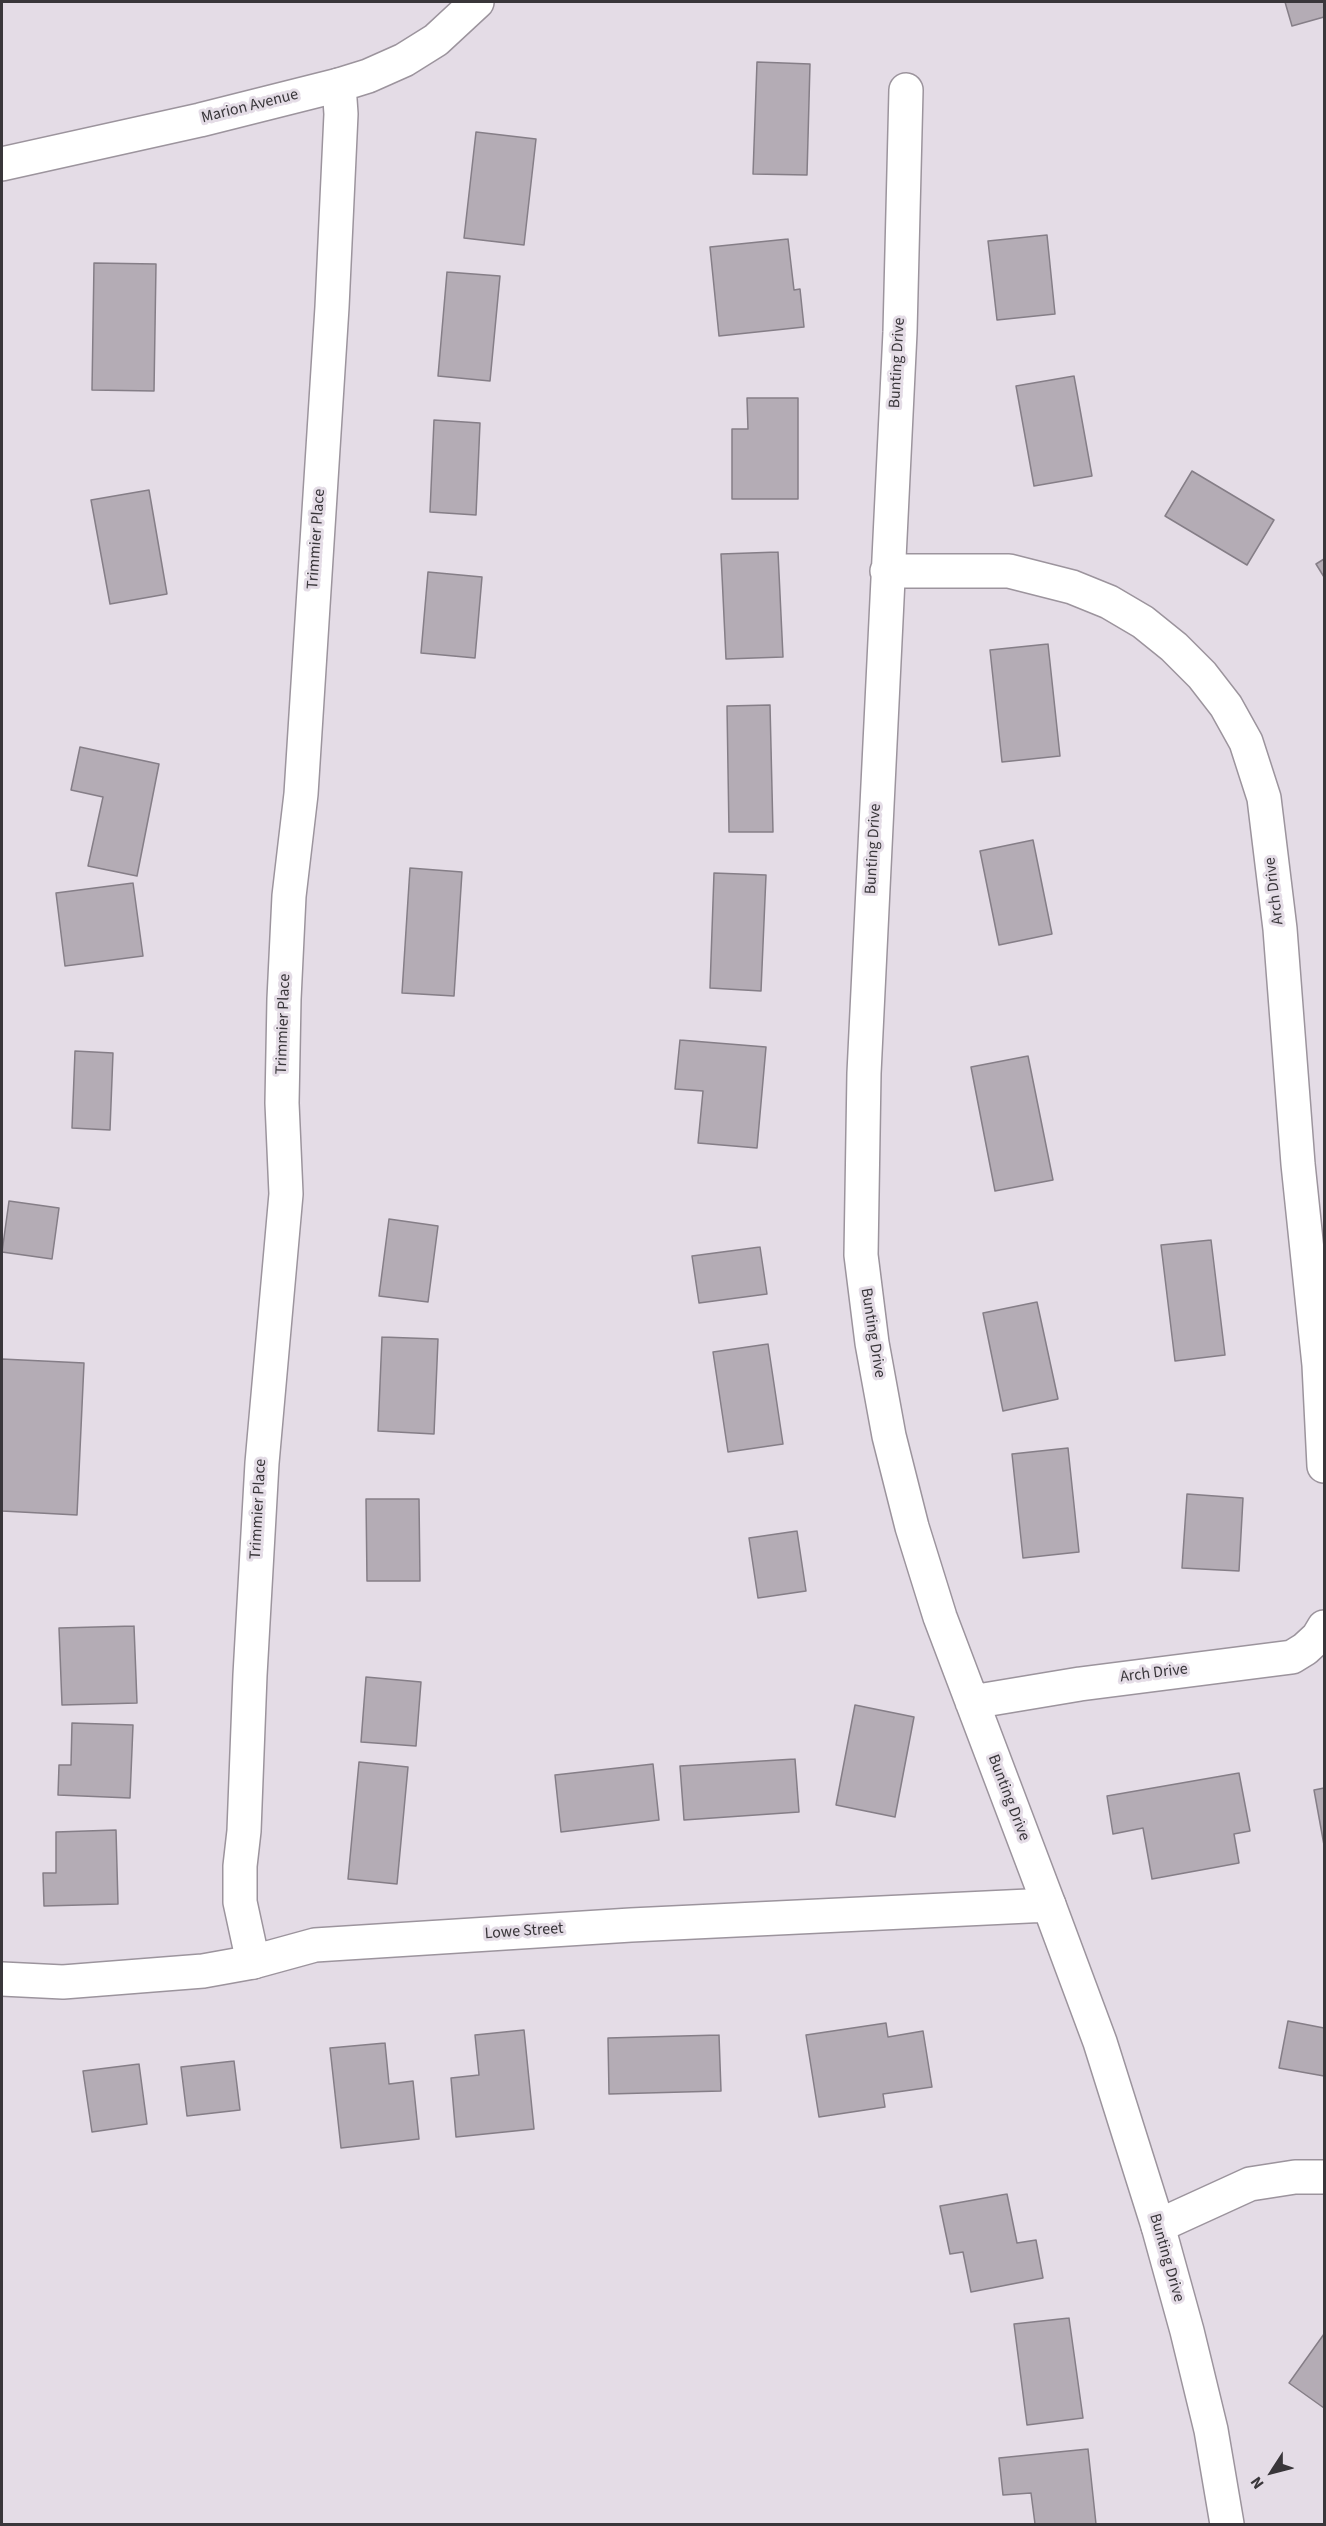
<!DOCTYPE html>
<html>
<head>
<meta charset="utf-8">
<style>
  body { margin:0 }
  #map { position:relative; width:1326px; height:2526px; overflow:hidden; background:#e4dce6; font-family:"Source Sans 3",sans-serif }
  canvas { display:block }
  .frame { position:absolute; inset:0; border:3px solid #39363a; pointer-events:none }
  .north { position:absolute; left:1242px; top:2442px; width:60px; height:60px; -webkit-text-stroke:4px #e4dce6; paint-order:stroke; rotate:234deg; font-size:16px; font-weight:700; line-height:24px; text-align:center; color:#39363a }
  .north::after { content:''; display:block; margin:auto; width:21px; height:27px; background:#39363a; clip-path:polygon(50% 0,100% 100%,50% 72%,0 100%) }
</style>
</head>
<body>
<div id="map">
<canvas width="1326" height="2526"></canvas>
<div class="frame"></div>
<div class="north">N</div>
</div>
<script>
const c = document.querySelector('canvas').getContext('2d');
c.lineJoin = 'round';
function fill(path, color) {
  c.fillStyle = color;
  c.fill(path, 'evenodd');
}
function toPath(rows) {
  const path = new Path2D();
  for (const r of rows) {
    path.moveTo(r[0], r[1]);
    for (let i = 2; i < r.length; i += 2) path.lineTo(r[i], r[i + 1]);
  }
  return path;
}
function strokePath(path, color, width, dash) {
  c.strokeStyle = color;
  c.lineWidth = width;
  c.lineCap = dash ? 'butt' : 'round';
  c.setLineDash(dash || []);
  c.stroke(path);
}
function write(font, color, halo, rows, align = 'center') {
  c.font = font + ' "Source Sans 3",sans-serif';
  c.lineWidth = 6;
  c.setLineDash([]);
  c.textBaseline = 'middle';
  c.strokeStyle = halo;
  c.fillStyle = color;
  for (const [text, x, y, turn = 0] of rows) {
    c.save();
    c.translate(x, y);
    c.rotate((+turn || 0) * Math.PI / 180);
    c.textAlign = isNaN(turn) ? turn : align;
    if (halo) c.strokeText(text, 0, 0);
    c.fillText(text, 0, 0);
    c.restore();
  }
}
const building = toPath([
  [1285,2,1324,2,1324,17,1292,26,1285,2],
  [757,62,810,64,807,175,753,174,757,62],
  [476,132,536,139,524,245,464,238,476,132],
  [1047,235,1055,314,997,320,988,241,1047,235],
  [788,239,794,290,800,289,804,327,719,336,710,247,788,239],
  [94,263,156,264,154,391,92,390,94,263],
  [447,272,500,276,490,381,438,376,447,272],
  [1074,376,1092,476,1034,486,1016,386,1074,376],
  [747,398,798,398,798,499,732,499,732,429,748,429,747,398],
  [434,420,480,423,476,515,430,512,434,420],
  [1192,471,1274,520,1247,565,1165,516,1192,471],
  [149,490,167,594,110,604,91,500,149,490],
  [778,552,783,657,726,659,721,554,778,552],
  [1324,559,1324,577,1316,564,1324,559],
  [428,572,482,577,475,658,421,653,428,572],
  [1048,644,1060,756,1002,762,990,650,1048,644],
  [770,705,773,832,729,832,727,706,770,705],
  [80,747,159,764,137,876,88,866,103,797,71,790,80,747],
  [1033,840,1052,934,999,945,980,851,1033,840],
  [410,868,462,872,454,996,402,993,410,868],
  [714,873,766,875,761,991,710,988,714,873],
  [133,883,143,956,65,966,56,893,133,883],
  [680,1040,766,1047,757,1148,698,1143,703,1091,675,1089,680,1040],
  [75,1051,113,1053,110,1130,72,1128,75,1051],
  [1028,1056,1053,1180,995,1191,971,1067,1028,1056],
  [9,1201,59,1208,52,1259,2,1252,9,1201],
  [389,1219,438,1226,428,1302,379,1296,389,1219],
  [1211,1240,1225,1355,1175,1361,1161,1245,1211,1240],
  [760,1247,767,1294,699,1303,692,1256,760,1247],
  [1037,1302,1058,1399,1003,1411,983,1313,1037,1302],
  [382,1337,438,1339,434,1434,378,1431,382,1337],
  [768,1344,783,1444,728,1452,713,1352,768,1344],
  [2,1359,84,1363,77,1515,2,1511,2,1359],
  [1068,1448,1079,1552,1023,1558,1012,1454,1068,1448],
  [1187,1494,1243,1498,1239,1571,1182,1568,1187,1494],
  [366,1499,419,1499,420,1581,367,1581,366,1499],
  [797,1531,806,1591,758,1598,749,1538,797,1531],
  [134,1626,137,1703,62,1705,59,1628,134,1626],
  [366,1677,421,1682,416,1746,361,1742,366,1677],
  [855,1705,914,1717,895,1817,836,1805,855,1705],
  [72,1723,133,1725,130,1798,58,1795,59,1765,71,1765,72,1723],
  [795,1759,799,1812,684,1820,680,1766,795,1759],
  [359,1762,408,1767,397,1884,348,1879,359,1762],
  [653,1764,659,1820,561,1832,555,1775,653,1764],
  [1239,1773,1250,1831,1234,1834,1239,1863,1152,1879,1143,1828,1113,1834,1107,1796,1239,1773],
  [1324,1788,1324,1845,1314,1790,1324,1788],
  [116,1830,118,1904,44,1906,43,1873,56,1873,56,1832,116,1830],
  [1288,2021,1324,2028,1324,2076,1279,2068,1288,2021],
  [886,2023,888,2037,923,2031,932,2087,883,2094,885,2107,819,2117,806,2035,886,2023],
  [524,2030,534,2129,456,2137,451,2078,479,2075,475,2035,524,2030],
  [719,2035,721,2091,609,2094,608,2038,719,2035],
  [385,2043,389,2084,413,2081,419,2139,341,2148,330,2048,385,2043],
  [234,2061,240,2110,187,2116,181,2067,234,2061],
  [139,2064,147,2124,92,2132,83,2071,139,2064],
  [1007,2194,1017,2243,1036,2240,1043,2278,971,2292,963,2252,950,2254,940,2206,1007,2194],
  [1069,2318,1083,2418,1027,2425,1014,2324,1069,2318],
  [1324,2334,1324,2408,1289,2383,1324,2334],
  [1088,2449,1096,2524,1035,2524,1031,2493,1003,2495,999,2458,1088,2449]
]);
fill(building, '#b4acb5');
strokePath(building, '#857e87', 1.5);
const minor = toPath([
  [906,90,900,332,864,1073,861,1255,872,1343,889,1436,912,1527,940,1617,1049,1905],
  [2,164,200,120,339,85],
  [887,571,1009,571,1072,587,1109,602,1143,622,1174,647,1202,675,1226,706,1246,742,1264,798,1280,929,1298,1164,1319,1365,1324,1466],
  [972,1702,1080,1684,1292,1657,1305,1649,1318,1637,1324,1627],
  [2,1979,63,1982,203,1971,253,1962],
  [1158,2226,1250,2184,1295,2177,1324,2177]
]);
const tertiary = toPath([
  [477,2,436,40,404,60,368,76,339,85,341,114,332,307,301,794,289,896,284,999,282,1103,286,1194,262,1463,250,1675,244,1831,240,1866,240,1902,253,1962,315,1945,631,1925,1049,1905,1100,2042,1158,2226,1187,2331,1211,2430,1227,2524]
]);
strokePath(minor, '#9c949d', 36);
strokePath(tertiary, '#9c949d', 36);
strokePath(minor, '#fff', 33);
strokePath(tertiary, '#fff', 33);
write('16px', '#39363a', '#e4dce6', [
  ["Marion Avenue",250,107,-14],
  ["Bunting Drive",898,363,-87],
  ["Trimmier Place",317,539,-86],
  ["Bunting Drive",874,849,-87],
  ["Arch Drive",1275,891,-97],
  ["Trimmier Place",284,1024,-88],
  ["Bunting Drive",872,1333,81],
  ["Trimmier Place",259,1509,-87],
  ["Arch Drive",1154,1674,-7],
  ["Bunting Drive",1008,1798,69],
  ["Lowe Street",524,1932,-4],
  ["Bunting Drive",1166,2258,74]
]);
</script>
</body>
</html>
